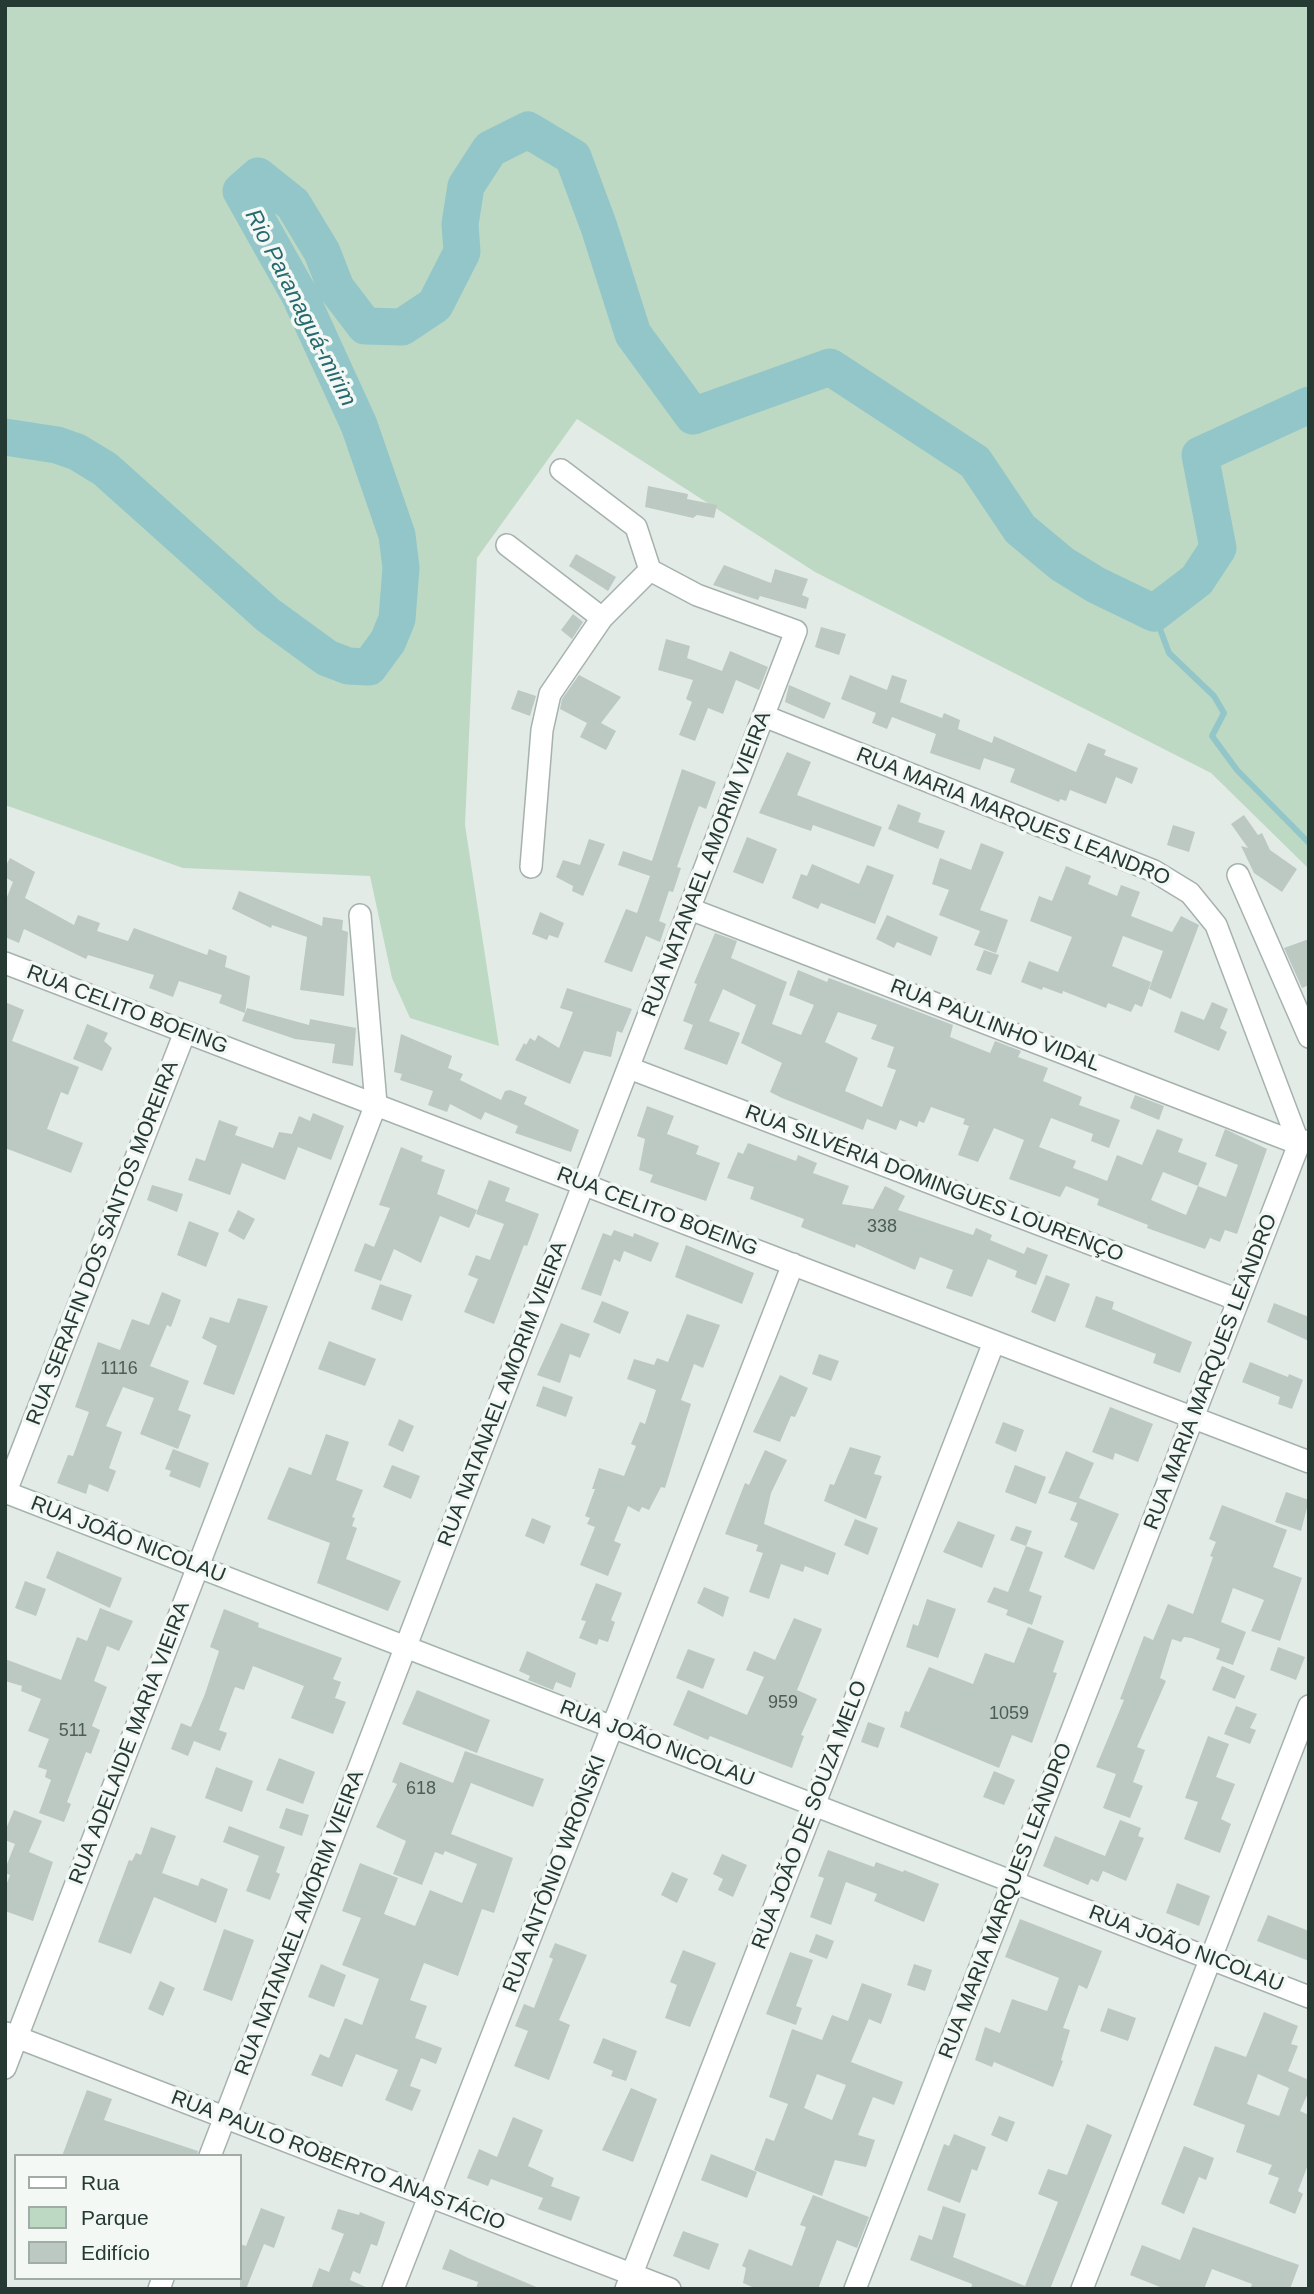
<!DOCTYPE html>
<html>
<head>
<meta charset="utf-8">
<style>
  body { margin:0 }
  #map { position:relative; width:1314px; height:2294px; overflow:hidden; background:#e3ebe7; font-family:Arial,sans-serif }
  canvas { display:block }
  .frame { position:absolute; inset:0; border:7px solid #253a32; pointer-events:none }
  .legend { position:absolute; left:14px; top:2154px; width:228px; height:126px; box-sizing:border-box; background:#f3f8f5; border:2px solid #a1aca7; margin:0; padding:9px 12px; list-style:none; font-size:21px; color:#253a32 }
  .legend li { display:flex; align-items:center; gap:14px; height:35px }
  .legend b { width:35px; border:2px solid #a1aca7 }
</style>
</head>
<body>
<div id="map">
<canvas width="1314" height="2294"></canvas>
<div class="frame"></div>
<ul class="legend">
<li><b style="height:9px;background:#fff"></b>Rua</li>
<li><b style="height:19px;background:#bed9c3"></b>Parque</li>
<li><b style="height:19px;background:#bcc8c2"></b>Edifício</li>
</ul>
</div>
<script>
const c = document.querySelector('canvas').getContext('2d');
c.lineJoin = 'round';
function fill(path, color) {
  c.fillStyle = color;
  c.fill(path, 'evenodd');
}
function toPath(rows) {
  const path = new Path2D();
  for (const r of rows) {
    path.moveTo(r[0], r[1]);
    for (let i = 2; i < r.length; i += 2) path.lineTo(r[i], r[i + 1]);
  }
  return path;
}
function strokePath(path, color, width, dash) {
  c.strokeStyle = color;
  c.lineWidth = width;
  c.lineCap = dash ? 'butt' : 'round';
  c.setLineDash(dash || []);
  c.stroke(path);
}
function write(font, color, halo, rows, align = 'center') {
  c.font = font + ' Arial,sans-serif';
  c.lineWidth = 7;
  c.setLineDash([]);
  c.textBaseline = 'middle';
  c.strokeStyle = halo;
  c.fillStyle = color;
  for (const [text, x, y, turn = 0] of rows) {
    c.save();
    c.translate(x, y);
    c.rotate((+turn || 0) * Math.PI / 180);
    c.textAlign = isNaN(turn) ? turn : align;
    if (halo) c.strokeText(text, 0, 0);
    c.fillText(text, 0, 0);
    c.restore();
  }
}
fill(toPath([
  [5,5,1309,5,1309,869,1211,773,815,572,577,419,477,558,465,825,499,1046,410,1018,392,978,370,876,183,868,5,805]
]), '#bed9c3');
strokePath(toPath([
  [1154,613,1169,653,1214,696,1224,713,1212,736,1237,770,1309,843]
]), '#92c6c9', 6);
strokePath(toPath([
  [5,437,57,445,77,452,105,469,268,615,327,658,348,666,369,667,388,641,397,619,401,568,397,535,359,425,300,296,241,191,258,176,293,204,322,252,336,288,365,326,402,327,435,305,462,252,460,224,466,186,490,149,528,130,573,157,599,227,633,334,693,416,830,367,975,462,1020,529,1062,564,1096,585,1154,613,1197,580,1218,548,1200,455,1309,405]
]), '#92c6c9', 37);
fill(toPath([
  [648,486,688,494,687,499,717,505,714,518,697,515,693,518,645,507],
  [576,554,616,577,608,591,569,566],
  [724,565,771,583,775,569,808,579,802,595,809,598,806,609,760,596,758,600,713,585],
  [573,614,583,622,572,639,561,630],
  [821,627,846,634,839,655,815,647],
  [666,639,690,646,687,658,722,671,730,651,768,667,759,690,736,680,723,714,708,708,695,741,679,735,692,702,686,699,693,680,658,670],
  [579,675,621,697,601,723,616,731,606,750,580,737,587,723,560,709,562,699],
  [850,675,887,690,892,675,907,680,900,702,942,718,944,713,960,720,958,729,992,743,994,736,1076,772,1088,743,1106,750,1104,755,1138,768,1132,784,1116,777,1106,804,1070,790,1066,801,1060,799,1059,802,1010,782,1015,769,984,758,980,770,930,753,936,734,892,717,887,729,872,723,876,713,841,699],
  [789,685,831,703,824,719,785,702],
  [518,690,536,696,530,716,511,709],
  [787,752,811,762,797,795,882,827,874,847,813,825,811,831,759,813],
  [682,769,716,782,706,809,699,806,693,822,677,867,681,868,673,892,669,891,659,921,666,924,660,942,646,936,632,972,604,962,626,909,637,913,650,876,618,865,623,851,652,861],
  [898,804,921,813,918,822,945,831,938,849,888,829],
  [1244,815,1258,835,1262,833,1270,850,1297,869,1282,892,1254,873,1241,846,1248,848,1231,824],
  [1173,825,1195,832,1189,852,1167,845],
  [747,837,777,849,763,884,733,872],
  [589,839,605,844,583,896,572,891,573,886,556,877,563,860,580,865],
  [981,843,1004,852,980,910,1008,920,996,953,974,945,980,931,939,915,949,890,932,884,940,858,971,870],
  [10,858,35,872,25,898,74,925,78,915,100,923,97,931,128,941,134,928,207,955,209,949,227,956,225,967,250,976,245,1013,219,1003,222,995,179,981,173,997,149,988,154,975,88,955,86,959,24,929,19,943,5,937,5,902,13,882,5,877,5,867],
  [812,864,859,884,867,865,894,875,875,924,821,903,818,909,792,898,801,874,807,876],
  [1066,866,1091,876,1088,884,1117,896,1121,885,1140,892,1131,916,1172,932,1181,916,1199,925,1171,999,1149,989,1163,951,1123,936,1112,966,1151,982,1142,1007,1135,1004,1131,1012,1108,1003,1106,1008,1063,991,1062,994,1043,987,1042,990,1021,982,1029,961,1058,972,1072,937,1030,921,1039,896,1052,901],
  [239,891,322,926,323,917,343,920,342,930,348,932,344,996,300,990,307,937,272,925,271,928,232,909],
  [540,912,564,923,558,938,549,935,547,940,532,934],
  [887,915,938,937,931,956,897,942,894,948,876,939],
  [715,933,737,941,731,958,787,982,772,1024,801,1035,814,1005,789,995,798,970,827,982,829,978,953,1025,950,1037,990,1053,995,1041,1021,1051,1018,1057,1048,1068,1043,1081,1082,1097,1079,1105,1120,1120,1109,1148,1091,1141,1093,1134,1051,1118,1039,1147,1076,1161,1073,1168,1092,1175,1107,1181,1117,1155,1142,1165,1157,1129,1183,1139,1178,1152,1207,1163,1198,1186,1226,1197,1238,1165,1215,1156,1225,1129,1267,1149,1237,1234,1225,1230,1220,1242,1210,1238,1205,1249,1147,1228,1148,1225,1097,1205,1099,1199,1066,1186,1060,1197,1009,1179,1024,1140,994,1128,978,1162,958,1155,969,1126,963,1124,965,1119,931,1107,924,1123,919,1121,917,1127,900,1120,896,1130,867,1119,863,1130,782,1098,770,1092,782,1063,741,1043,756,1005,723,989,709,1021,740,1033,727,1065,684,1049,693,1025,683,1021,697,984,694,983],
  [838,1012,877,1025,871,1039,894,1047,887,1067,896,1070,882,1107,845,1091,858,1058,825,1042],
  [1163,1172,1198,1186,1186,1215,1151,1200],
  [1309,939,1309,985,1302,988,1284,948],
  [984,950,999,955,991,975,976,970],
  [567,988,632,1009,622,1033,617,1031,611,1057,584,1051,570,1084,515,1060,524,1043,526,1045,530,1038,535,1041,538,1035,559,1048,573,1012,560,1008],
  [5,1002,24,1010,12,1041,79,1067,68,1095,61,1092,47,1129,83,1143,71,1173,5,1148],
  [1212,1002,1228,1009,1220,1028,1227,1032,1219,1051,1174,1032,1181,1011,1204,1020],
  [247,1008,309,1025,310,1019,356,1028,353,1066,332,1063,335,1044,295,1039,242,1021],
  [87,1024,108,1033,104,1041,112,1048,102,1071,73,1059],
  [401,1034,452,1056,448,1068,463,1074,460,1080,501,1100,505,1091,510,1090,527,1097,524,1104,579,1130,571,1152,515,1133,518,1126,485,1112,481,1120,450,1104,447,1112,428,1105,433,1091,400,1080,402,1074,394,1072],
  [1135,1095,1164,1106,1159,1120,1130,1108],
  [647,1106,674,1116,667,1134,699,1146,696,1154,720,1163,706,1201,650,1182,653,1175,639,1170,645,1139,637,1136],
  [313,1113,344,1126,331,1160,298,1147,285,1180,242,1163,230,1195,188,1180,196,1158,205,1161,219,1120,238,1127,235,1135,273,1148,279,1132,292,1134,299,1116,310,1121],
  [748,1143,796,1161,798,1155,817,1163,813,1173,849,1186,842,1204,873,1209,885,1186,905,1196,898,1210,973,1235,976,1228,992,1235,990,1240,1024,1254,1027,1247,1048,1255,1036,1285,1015,1277,1017,1271,988,1259,972,1297,946,1288,953,1270,920,1257,915,1270,856,1244,855,1248,801,1227,804,1219,750,1199,754,1187,727,1178,738,1152,743,1154],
  [401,1147,423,1156,421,1161,445,1170,437,1194,477,1210,469,1228,440,1216,421,1263,394,1249,381,1281,354,1271,365,1243,374,1247,390,1208,379,1205],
  [489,1180,510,1188,505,1201,539,1214,527,1246,524,1245,494,1324,464,1312,478,1279,468,1275,476,1255,490,1260,504,1224,476,1214],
  [152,1185,183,1194,177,1212,147,1200],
  [238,1210,255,1219,244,1240,228,1231],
  [189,1221,219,1233,206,1267,177,1255],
  [614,1230,633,1237,634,1233,659,1243,651,1262,624,1251,620,1262,614,1259,601,1296,581,1289,603,1233,611,1236],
  [686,1245,754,1273,742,1304,675,1277],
  [1046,1275,1070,1284,1055,1322,1031,1312],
  [380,1284,412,1295,402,1321,371,1309],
  [162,1292,181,1300,171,1327,167,1325,150,1366,189,1381,178,1410,191,1415,178,1449,140,1434,154,1398,123,1387,106,1426,122,1432,109,1468,116,1471,108,1492,89,1484,86,1494,57,1483,68,1455,73,1456,89,1412,75,1407,98,1342,120,1350,132,1319,149,1325],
  [1096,1296,1114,1302,1112,1309,1192,1342,1180,1373,1153,1363,1156,1354,1085,1327],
  [238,1298,268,1306,234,1395,203,1384,217,1346,202,1338,210,1317,229,1323],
  [602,1301,629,1312,620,1334,593,1322],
  [1274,1303,1309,1317,1309,1341,1267,1322],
  [687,1314,720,1325,703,1368,694,1364,681,1400,691,1404,665,1488,661,1487,649,1510,642,1507,639,1512,628,1506,614,1541,621,1544,608,1576,580,1565,595,1527,587,1524,590,1518,585,1516,595,1489,592,1489,599,1468,624,1476,636,1446,631,1444,640,1422,645,1424,656,1390,627,1379,634,1359,654,1365,657,1358,668,1362],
  [561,1323,590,1334,580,1358,570,1354,560,1383,537,1375],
  [329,1341,376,1359,365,1386,318,1369],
  [819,1354,839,1361,831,1381,812,1374],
  [1250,1362,1288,1377,1289,1374,1303,1380,1292,1409,1278,1404,1280,1397,1242,1382],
  [780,1375,808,1388,795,1417,791,1416,780,1442,753,1432],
  [543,1386,573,1397,566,1417,536,1406],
  [1110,1407,1153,1424,1138,1462,1115,1453,1113,1460,1092,1452],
  [399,1419,414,1426,403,1452,388,1445],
  [1003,1422,1024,1430,1016,1452,995,1443],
  [326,1434,349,1442,336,1480,363,1490,352,1517,355,1518,352,1526,357,1528,346,1559,401,1581,388,1611,317,1583,330,1543,267,1519,289,1467,311,1475],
  [850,1447,881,1456,874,1474,882,1476,866,1519,824,1501,830,1484,834,1485],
  [173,1449,209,1463,200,1488,169,1476,171,1471,165,1469],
  [765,1450,787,1460,771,1493,764,1524,836,1553,828,1575,805,1566,803,1572,781,1564,769,1599,749,1592,763,1553,756,1551,758,1545,725,1534,745,1483,749,1485],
  [1066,1451,1094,1463,1079,1498,1119,1514,1094,1570,1064,1557,1078,1523,1070,1520,1077,1503,1048,1493],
  [392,1465,420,1476,411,1499,383,1487],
  [1015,1465,1046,1477,1036,1504,1005,1492],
  [1286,1492,1309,1500,1301,1531,1275,1522],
  [1222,1505,1287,1530,1273,1567,1302,1578,1280,1641,1251,1631,1264,1600,1233,1588,1221,1622,1246,1632,1233,1665,1216,1659,1220,1649,1191,1638,1184,1637,1181,1642,1172,1639,1160,1678,1166,1681,1137,1747,1145,1750,1133,1782,1143,1786,1130,1818,1103,1808,1116,1774,1096,1767,1124,1700,1120,1699,1144,1636,1153,1640,1168,1604,1193,1614,1213,1557,1210,1556,1216,1542,1209,1539],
  [532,1518,551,1526,544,1544,525,1536],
  [855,1519,878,1528,868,1555,844,1545],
  [958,1521,995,1535,982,1568,943,1552],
  [1016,1526,1032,1531,1026,1546,1010,1540],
  [1026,1546,1043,1552,1029,1591,1042,1596,1032,1625,1006,1615,1008,1610,987,1602,994,1587,1008,1592],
  [57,1551,122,1578,110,1608,46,1578],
  [25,1581,46,1589,36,1616,15,1608],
  [596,1583,622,1593,611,1620,615,1622,608,1642,599,1639,597,1645,579,1638,586,1621,581,1620],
  [704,1587,729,1597,723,1617,697,1603],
  [927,1599,956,1609,938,1658,906,1647,913,1624,918,1626],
  [100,1608,133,1621,119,1651,107,1646,94,1681,107,1687,92,1726,100,1730,91,1754,86,1752,67,1802,71,1804,64,1822,39,1813,51,1780,45,1777,47,1770,38,1767,49,1739,28,1731,41,1699,21,1691,22,1686,5,1681,5,1659,61,1680,77,1637,87,1641],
  [224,1609,259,1623,258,1627,342,1658,333,1679,341,1682,335,1698,346,1702,333,1734,291,1718,304,1686,253,1666,244,1690,235,1687,219,1730,227,1733,220,1751,194,1741,188,1756,171,1749,181,1723,191,1727,205,1694,219,1651,210,1647],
  [794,1618,822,1629,797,1690,817,1699,801,1735,804,1736,792,1768,710,1736,708,1740,673,1725,688,1690,747,1715,764,1677,746,1670,754,1651,775,1660],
  [1028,1627,1064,1641,1053,1672,1057,1673,1032,1743,1012,1735,999,1768,900,1727,905,1711,909,1712,929,1667,973,1684,985,1653,1014,1663],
  [1278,1647,1305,1657,1296,1680,1270,1670],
  [688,1649,715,1659,703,1689,676,1678],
  [527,1651,576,1673,571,1688,556,1682,553,1690,528,1680,530,1676,519,1671],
  [1222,1666,1245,1676,1235,1699,1212,1690],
  [417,1690,490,1720,477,1753,402,1724],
  [1236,1706,1257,1714,1250,1728,1256,1730,1250,1744,1224,1734],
  [868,1722,885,1728,878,1748,861,1742],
  [1208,1736,1229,1744,1216,1777,1235,1784,1221,1819,1231,1824,1220,1853,1184,1839,1198,1802,1185,1798],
  [465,1751,544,1779,533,1807,471,1783,451,1834,513,1858,494,1913,482,1909,458,1976,424,1963,410,2000,427,2006,415,2038,442,2048,436,2064,421,2058,410,2086,421,2090,412,2111,385,2100,398,2070,356,2054,342,2087,311,2075,320,2054,329,2058,345,2018,362,2025,379,1979,342,1965,361,1918,342,1911,360,1863,398,1878,384,1914,415,1926,430,1890,462,1903,477,1864,445,1851,443,1855,435,1852,422,1885,393,1874,406,1841,376,1827,397,1784,392,1782,400,1762,453,1783],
  [279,1758,315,1772,303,1804,266,1790],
  [216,1767,253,1781,242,1812,205,1798],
  [994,1771,1015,1780,1004,1805,983,1797],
  [286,1808,309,1815,302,1836,279,1828],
  [14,1810,42,1821,29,1852,53,1862,33,1921,5,1911,5,1888,10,1875,5,1873,5,1869,15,1844,5,1840,5,1831],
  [1120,1820,1141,1828,1138,1836,1144,1838,1126,1881,1103,1871,1098,1882,1091,1879,1088,1885,1043,1866,1055,1836,1105,1856],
  [229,1826,285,1847,276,1872,280,1874,270,1900,246,1891,259,1856,223,1842],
  [151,1827,176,1836,162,1873,198,1886,201,1878,228,1889,216,1923,154,1897,131,1954,98,1942,129,1860,132,1861,136,1853,141,1855],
  [828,1850,874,1867,876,1862,903,1872,904,1870,939,1884,924,1922,874,1901,877,1894,846,1882,831,1925,810,1917,824,1878,818,1876],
  [722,1854,747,1865,733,1897,718,1890,723,1879,713,1874],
  [672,1872,688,1879,677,1903,661,1895],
  [1177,1883,1210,1896,1199,1926,1166,1913],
  [1268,1915,1309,1931,1309,1961,1257,1941],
  [1020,1919,1102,1951,1087,1989,1079,1985,1063,2028,1070,2030,1061,2060,1063,2061,1053,2087,994,2062,992,2067,975,2060,985,2027,1000,2033,1012,1999,1047,2011,1059,1978,1005,1957],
  [224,1929,254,1940,232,2001,203,1990],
  [816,1934,834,1941,827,1959,809,1952],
  [555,1943,587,1955,559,2020,570,2025,549,2080,514,2066,528,2031,515,2026,524,2004,534,2008,553,1959,549,1957],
  [683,1950,716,1963,690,2027,665,2018,677,1985,670,1982],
  [790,1952,813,1960,796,2006,802,2008,796,2025,766,2014],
  [321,1964,346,1975,334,2007,308,1997],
  [914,1964,932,1970,925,1991,907,1985],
  [160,1981,175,1988,163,2016,148,2009],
  [862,1983,892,1994,881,2024,869,2019,851,2062,903,2082,894,2105,873,2097,858,2135,875,2140,866,2167,835,2160,822,2196,754,2170,766,2138,774,2141,788,2104,769,2097,792,2029,822,2040,832,2015,848,2021],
  [817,2074,846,2085,832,2120,804,2108],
  [1108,2008,1136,2018,1128,2041,1100,2031],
  [1264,2012,1298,2026,1291,2044,1298,2046,1288,2071,1309,2080,1309,2091,1300,2111,1309,2115,1309,2162,1298,2191,1303,2194,1295,2214,1269,2203,1279,2178,1268,2174,1272,2165,1236,2152,1245,2125,1193,2105,1215,2046,1246,2057],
  [1258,2074,1289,2088,1279,2116,1247,2104],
  [603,2038,637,2051,626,2081,611,2076,613,2071,593,2063],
  [631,2088,657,2099,633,2162,602,2150],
  [87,2090,112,2099,104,2120,198,2151,197,2156,62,2156],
  [999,2116,1015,2122,1007,2142,991,2135],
  [513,2117,543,2130,528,2166,554,2178,551,2186,580,2197,571,2221,538,2209,543,2198,491,2179,488,2186,467,2178,479,2149,497,2157],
  [1087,2124,1112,2135,1050,2289,971,2289,972,2284,910,2260,919,2235,932,2240,943,2206,966,2214,953,2257,1025,2286,1058,2202,1038,2194,1048,2169,1067,2175],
  [954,2134,986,2147,977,2171,972,2169,960,2203,927,2190,944,2144,949,2146],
  [1184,2146,1214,2158,1206,2180,1199,2177,1184,2214,1161,2204],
  [711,2154,757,2172,747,2198,701,2180],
  [813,2195,869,2217,857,2248,837,2240,818,2289,757,2289,743,2283,746,2268,742,2266,749,2249,792,2266,806,2227,800,2225],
  [261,2208,285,2217,274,2248,264,2244,246,2289,240,2289,240,2244,246,2246],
  [338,2209,359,2215,360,2212,385,2222,377,2246,371,2244,360,2274,353,2271,350,2280,370,2289,311,2289,319,2268,329,2272,344,2234,331,2229],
  [1193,2227,1299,2265,1290,2289,1250,2289,1252,2284,1212,2269,1204,2289,1165,2289,1130,2275,1142,2245,1180,2260],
  [683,2231,719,2244,709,2270,673,2256],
  [450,2249,468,2258,541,2289,476,2289,478,2282,442,2269]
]), '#bcc8c2');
const street = toPath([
  [561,470,636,527,650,570],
  [507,545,602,618],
  [764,716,1154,871,1190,893,1216,925,1299,1144,1013,1882,1309,1997],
  [1238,875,1309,1037],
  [690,909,1299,1144,1307,1141],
  [5,963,1309,1462],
  [629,1068,1238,1300],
  [5,1494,185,1032],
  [6,2033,670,2289],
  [5,2068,376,1104,360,915],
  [210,2156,796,631,697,595,650,570,602,618,550,694,542,730,531,867],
  [159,2289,163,2278],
  [393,2289,793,1264],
  [626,2289,994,1342],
  [1082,2289,1309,1706]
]);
const secondary = toPath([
  [5,1492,1013,1882,855,2289]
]);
strokePath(street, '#a6b2ad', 24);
strokePath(secondary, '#a3b5ad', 24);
strokePath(street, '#fff', 21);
strokePath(secondary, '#fff', 21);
write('18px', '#4b5e56', null, [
  ["338",882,1227],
  ["1116",119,1369],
  ["959",783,1703],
  ["1059",1009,1714],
  ["511",73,1731],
  ["618",421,1789]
]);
write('21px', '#253a32', '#f3f8f5', [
  ["RUA MARIA MARQUES LEANDRO",1013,817,22],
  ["RUA NATANAEL AMORIM VIEIRA",707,864,-69],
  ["RUA CELITO BOEING",127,1010,21],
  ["RUA PAULINHO VIDAL",995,1026,21],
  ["RUA SILVÉRIA DOMINGUES LOURENÇO",934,1184,21],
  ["RUA CELITO BOEING",657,1212,21],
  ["RUA SERAFIN DOS SANTOS MOREIRA",103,1243,-69],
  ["RUA MARIA MARQUES LEANDRO",1211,1372,-69],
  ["RUA NATANAEL AMORIM VIEIRA",503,1394,-69],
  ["RUA JOÃO NICOLAU",128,1540,21],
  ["RUA ADELAIDE MARIA VIEIRA",130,1743,-69],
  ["RUA JOÃO NICOLAU",657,1744,21],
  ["RUA JOÃO DE SOUZA MELO",810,1815,-69],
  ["RUA ANTÔNIO WRONSKI",555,1874,-69],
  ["RUA MARIA MARQUES LEANDRO",1006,1901,-69],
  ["RUA NATANAEL AMORIM VIEIRA",300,1923,-69],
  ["RUA JOÃO NICOLAU",1186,1949,21],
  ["RUA PAULO ROBERTO ANASTÁCIO",338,2161,21]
]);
write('italic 23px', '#26696e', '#f3f8f5', [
  ["Rio Paranaguá-mirim",300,308,63]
]);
</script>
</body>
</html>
